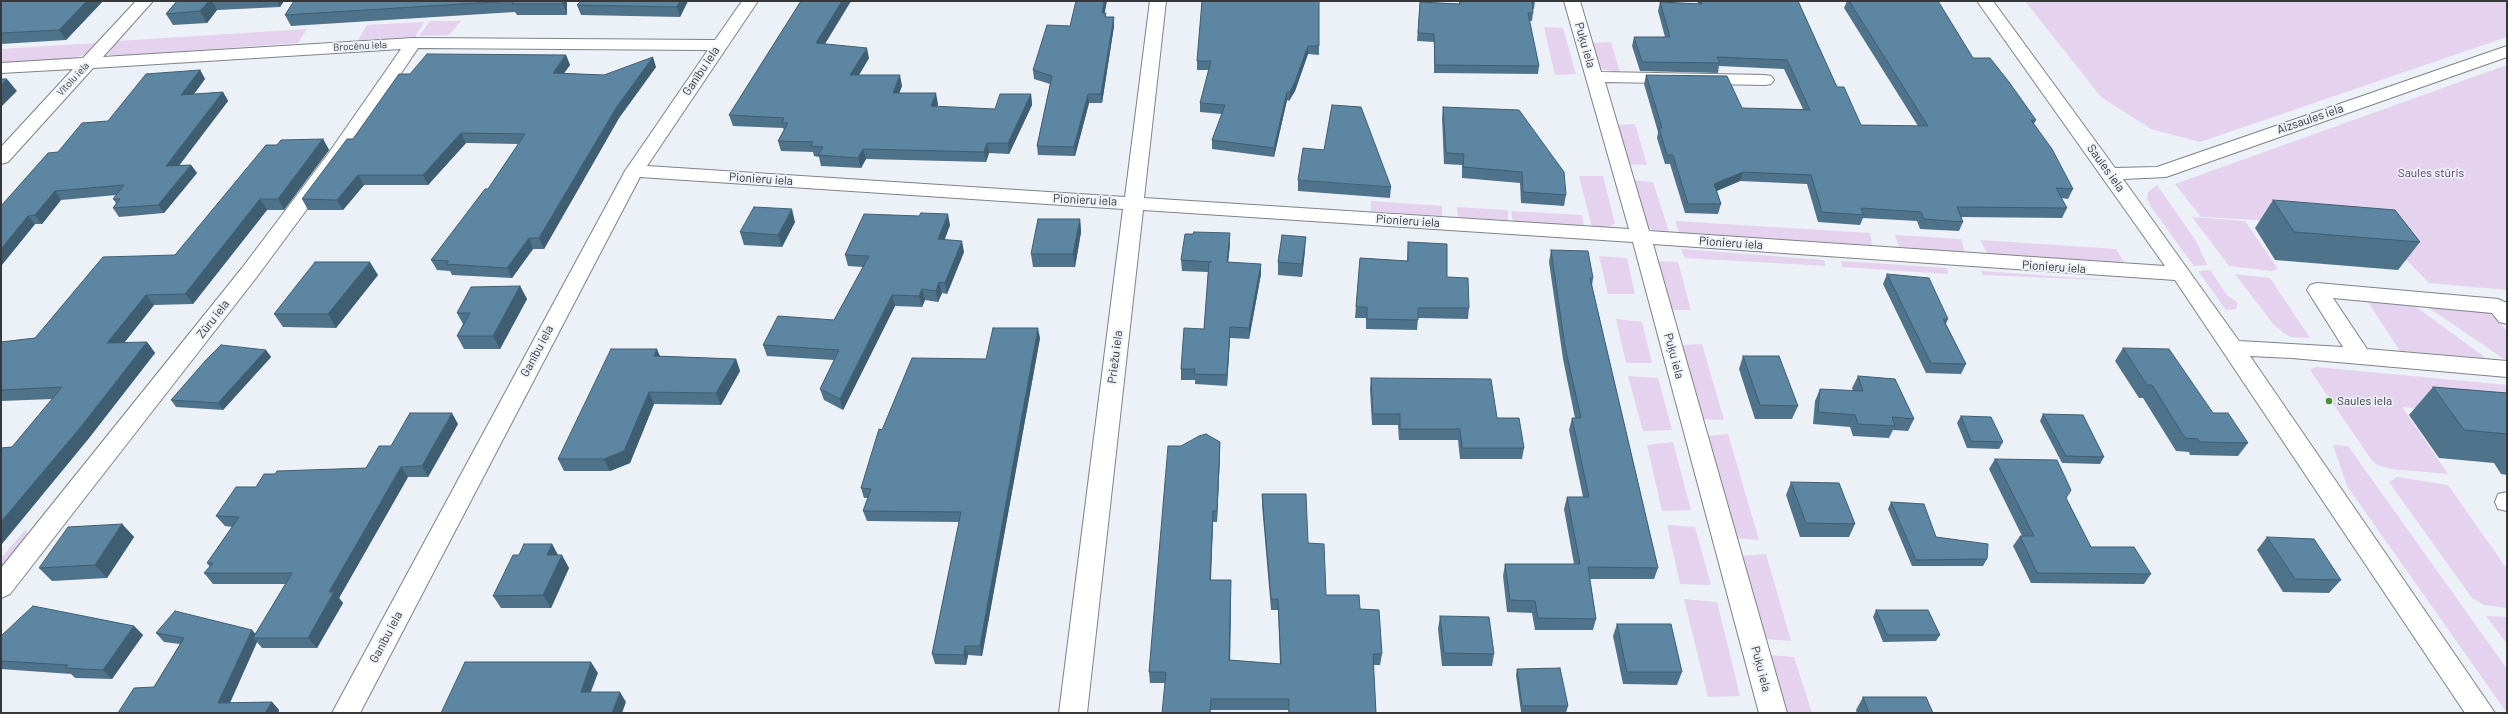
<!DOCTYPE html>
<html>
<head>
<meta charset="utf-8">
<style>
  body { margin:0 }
  #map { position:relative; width:2508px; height:714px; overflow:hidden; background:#ecf0f7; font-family:Barlow,sans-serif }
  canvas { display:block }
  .frame { position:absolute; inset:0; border:2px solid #36383b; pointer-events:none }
</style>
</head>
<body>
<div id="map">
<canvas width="2508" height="714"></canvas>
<div class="frame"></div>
</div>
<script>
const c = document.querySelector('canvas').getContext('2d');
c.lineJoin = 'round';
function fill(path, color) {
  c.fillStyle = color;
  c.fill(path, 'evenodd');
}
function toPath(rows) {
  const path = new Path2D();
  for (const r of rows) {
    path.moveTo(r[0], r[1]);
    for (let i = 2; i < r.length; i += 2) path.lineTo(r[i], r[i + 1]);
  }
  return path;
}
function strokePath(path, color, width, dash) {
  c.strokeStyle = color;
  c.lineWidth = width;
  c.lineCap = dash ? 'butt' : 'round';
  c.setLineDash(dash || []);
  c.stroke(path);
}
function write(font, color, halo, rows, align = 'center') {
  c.font = font + ' Barlow,sans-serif';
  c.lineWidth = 3.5;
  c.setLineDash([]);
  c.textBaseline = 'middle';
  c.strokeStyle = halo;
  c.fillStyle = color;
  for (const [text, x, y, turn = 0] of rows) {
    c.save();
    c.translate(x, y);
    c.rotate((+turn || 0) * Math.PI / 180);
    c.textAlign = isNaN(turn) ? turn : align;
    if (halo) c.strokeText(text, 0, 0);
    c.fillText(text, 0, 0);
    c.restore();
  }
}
fill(toPath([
  [2025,1,2507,1,2507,37,2200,142,2151,129,2101,97],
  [430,21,461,21,449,35,419,36],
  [424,22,415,37,358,40,367,25],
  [1544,27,1563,28,1576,74,1555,75],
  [307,29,298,43,116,56,108,54,118,41],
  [1611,42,1620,72,1599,69,1591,43],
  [95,43,86,54,75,58,1,64,1,49],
  [2507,65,2507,290,2429,283,2373,226,2201,217,2175,184],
  [1635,124,1647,165,1626,164,1615,125],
  [1579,176,1603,176,1615,224,1607,227,1592,227],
  [1630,180,1653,182,1669,232,1653,230,1646,226],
  [2157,185,2196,241,2207,265,2194,266,2151,207,2147,199,2148,192],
  [1371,201,1442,206,1442,216,1371,211],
  [1457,207,1508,210,1508,220,1458,217],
  [1511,211,1582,215,1584,226,1513,221],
  [2192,217,2245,221,2278,269,2272,271,2229,266],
  [1675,221,1870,233,1872,245,1679,233],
  [1895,235,1961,239,1965,252,1899,247],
  [1980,240,2116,249,2124,262,1988,254],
  [1681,249,1824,260,1826,266,1685,258],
  [1599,256,1627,258,1635,294,1608,294],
  [1655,261,1678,262,1691,310,1670,310],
  [1841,261,1947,268,1948,274,1842,267],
  [2210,270,2227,295,2238,303,2236,309,2226,310,2198,271],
  [1981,271,2124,281,1983,275],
  [2235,274,2270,278,2310,338,2291,337,2284,333,2274,325],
  [2366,299,2412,304,2486,358,2400,351],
  [2426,306,2488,313,2496,317,2507,332,2507,361],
  [1616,319,1642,322,1652,363,1626,363],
  [1702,344,1724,420,1701,419,1681,345],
  [2316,367,2507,385,2507,417,2402,407,2448,474,2391,469,2377,465,2371,459,2310,370],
  [1628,376,1658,378,1672,430,1643,431],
  [1728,434,1759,540,1736,538,1707,436],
  [1673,442,1691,510,1662,511,1647,445],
  [2333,445,2348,446,2507,669,2507,713,2347,486],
  [2397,477,2448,485,2507,569,2507,608,2484,605,2472,598,2389,482],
  [1667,525,1695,527,1711,585,1680,584],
  [26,529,27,534,1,569,1,558],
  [1766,554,1791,641,1765,639,1743,556],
  [1684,599,1717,602,1740,696,1708,697],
  [2486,616,2507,617,2507,644],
  [1769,655,1794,657,1812,713,1787,713]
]), '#e5d2ee');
const minor = toPath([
  [136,1,153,1,103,57,413,38,715,40,742,1,758,1,647,166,1125,197,1150,1,1166,1,1144,198,1629,229,1564,1,1580,1,1601,72,1765,75,1771,76,1774,80,1771,84,1765,85,1605,82,1649,231,2165,266,1977,1,1993,1,2115,168,2157,167,2507,46,2507,57,2166,177,2123,179,2239,341,2343,347,2307,290,2310,285,2317,283,2498,299,2507,303,2507,324,2499,322,2492,313,2333,298,2367,349,2507,361,2507,377,2292,358,2250,356,2495,713,2465,713,2175,280,1653,244,1787,713,1759,713,1633,242,1143,210,1087,713,1059,713,1123,209,640,177,360,713,332,713,625,171,708,50,418,48,342,162,256,278,10,594,1,598,1,568,242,268,328,154,401,49,93,68,8,162,1,164,1,147,73,69,1,73,1,63,83,58,136,1],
  [2507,492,2507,511,2498,509,2495,502,2498,494,2507,492]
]);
strokePath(minor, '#7e8289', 2);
fill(minor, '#fff');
fill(toPath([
  [1,1,103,1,66,40,1,44],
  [177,1,284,1,280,7,217,10,207,23,173,25,166,14],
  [294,1,567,1,567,15,517,15,515,12,291,26,285,15],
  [581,1,688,1,680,17,581,15,577,5],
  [801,1,851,1,825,44,869,58,859,75,902,86,899,93,938,104,937,107,995,109,1031,94,1032,105,1009,154,989,153,986,162,866,159,861,168,821,166,819,157,814,156,813,152,781,151,778,141,784,130,783,128,733,126,729,115],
  [1202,1,1319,46,1319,55,1308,54,1295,91,1289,101,1287,100,1274,157,1212,149,1212,140,1222,114,1200,112,1200,103,1209,70,1197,70,1197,61],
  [1459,1,1535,1,1534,9,1533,9,1533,13,1532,21,1529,21,1539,66,1538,74,1434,73,1434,42,1417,41,1420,2,1459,4],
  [1697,1,1798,1,1837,87,1861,125,1918,126,1844,8,1847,1,1938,1,1973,58,2036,120,2034,124,2073,189,2068,199,2061,198,2067,208,2062,218,1961,217,1963,222,1959,231,1920,229,1917,221,1863,218,1860,225,1818,222,1807,184,1740,181,1717,191,1721,204,1718,214,1685,213,1670,164,1665,164,1657,138,1658,132,1644,84,1646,75,1742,108,1803,109,1784,69,1719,66,1718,73,1640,71,1632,46,1634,37,1665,37,1658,11,1660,2,1698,4],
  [1104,13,1106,13,1106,17,1114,17,1114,26,1102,103,1089,103,1075,156,1038,155,1037,146,1050,84,1034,79,1033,70,1070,26],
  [566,55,570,65,564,73,604,75,656,67,619,118,544,249,533,249,512,278,452,275,450,271,437,270,431,260,488,189,518,144,466,143,428,185,364,185,343,210,308,210,302,199,353,139,410,74],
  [200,70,205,79,194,94,223,92,228,101,179,165,191,165,197,173,164,213,119,217,113,208,116,203,113,199,117,195,61,200,42,224,35,224,1,266,1,206,108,121],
  [1443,107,1566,195,1564,206,1521,203,1520,183,1462,178,1462,165,1444,164,1442,118],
  [323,139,329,150,284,210,267,210,193,304,154,305,124,343,147,342,155,353,89,438,1,545,1,448,12,447,53,399,1,401,1,342,35,338,175,255,277,145],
  [1298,180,1391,187,1390,198,1298,191],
  [2273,200,2420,242,2398,270,2275,260,2255,228],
  [919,216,950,225,944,240,964,252,947,294,942,293,938,302,925,300,922,307,895,306,843,410,824,400,820,389,834,360,767,356,763,345,834,320,863,267,848,266,845,255],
  [1080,219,1081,232,1075,267,1033,267,1031,254],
  [795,222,782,247,744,245,740,232],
  [1193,234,1230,244,1228,262,1261,274,1249,339,1230,338,1227,386,1195,384,1195,380,1181,380,1181,369,1204,329,1208,272,1182,271,1181,260],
  [1408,242,1447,277,1469,308,1468,319,1418,318,1417,330,1366,329,1366,318,1355,318,1360,258,1407,261],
  [1305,250,1302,277,1278,275,1278,262],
  [1551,250,1593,278,1592,286,1658,568,1654,579,1590,579,1596,619,1593,630,1535,630,1532,613,1507,612,1503,576,1505,564,1574,564,1564,509,1567,497,1583,497,1569,430,1572,418,1575,418,1563,359,1549,262],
  [1887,274,1948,319,1946,324,1966,364,1961,374,1926,373,1883,284],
  [378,275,336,328,283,327,274,314],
  [520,286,527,299,500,349,464,349,457,336,463,324,457,313],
  [1040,338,982,656,968,655,966,665,935,664,932,654,959,522,867,521,863,511,868,498,864,498,861,488,882,430,986,359],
  [2123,348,2213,413,2248,443,2238,456,2190,455,2189,452,2176,451,2143,398,2139,398,2115,361],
  [266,350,271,357,223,410,176,407,171,400],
  [660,356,736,359,740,371,721,405,654,404,630,463,610,471,564,471,558,459],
  [1743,356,1798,406,1792,419,1755,419,1739,369],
  [1858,376,1914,419,1908,431,1893,430,1889,438,1853,436,1850,427,1813,424,1815,401,1820,389,1853,391,1852,388],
  [1371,378,1497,418,1524,448,1522,459,1460,459,1458,440,1399,440,1398,425,1372,425,1370,389],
  [2433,387,2507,393,2507,475,2501,474,2494,463,2439,458,2409,415],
  [2043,414,2104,457,2100,464,2062,463,2040,421],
  [1961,416,2003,442,1999,449,1967,448,1957,423],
  [458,424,428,477,408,477,339,598,343,603,317,648,262,648,257,642,230,703,272,702,279,710,278,713,118,713,154,687,180,644,164,642,156,633,252,630,255,634,286,584,213,584,204,573,210,567,207,563,232,527,225,526,216,516,256,487,366,468,391,446],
  [1220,442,1220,453,1217,522,1213,522,1211,580,1231,591,1230,660,1280,664,1278,610,1271,610,1262,505,1262,494,1308,543,1326,595,1360,609,1382,654,1380,665,1373,665,1376,713,1289,713,1288,710,1211,710,1165,683,1150,683,1149,672,1181,446],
  [1995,459,2066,498,2091,547,2151,574,2144,584,2031,583,2013,546,2020,536,2022,536,1989,469],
  [1791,482,1855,524,1849,537,1800,537,1786,495],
  [1891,502,1936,537,1987,559,1983,566,1912,566,1888,509],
  [122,524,134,537,107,578,52,581,39,568],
  [2267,537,2341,580,2329,593,2283,592,2257,550],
  [552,544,558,555,569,568,551,608,501,608,493,596,519,555],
  [1876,610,1940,635,1936,641,1883,642,1873,617],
  [1440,616,1494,654,1492,666,1442,666,1438,629],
  [1617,624,1682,672,1677,685,1623,684,1613,636],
  [134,626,143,635,112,679,75,678,71,674,1,669,1,636],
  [1517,669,1568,706,1566,713,1521,712,1516,675],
  [1863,697,1933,713,1857,713,1856,710]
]), '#4f738b');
fill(toPath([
  [87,1,103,1,66,40,59,30],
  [209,1,212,1,217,10,207,23,200,11],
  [277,1,284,1,280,7],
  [563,1,567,1,567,15,563,4],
  [680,1,688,1,680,17,677,7],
  [842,1,851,1,819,53,816,43],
  [1104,1,1107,1,1103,22,1102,13],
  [1114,17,1114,26,1102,103,1101,94],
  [1308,46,1308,54,1295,91,1289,101,1290,92],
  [867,48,869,58,853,85,850,75],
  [566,55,570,65,557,83,553,73],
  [653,57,656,67,619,118,544,249,539,238,616,108],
  [200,70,205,79,187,103,181,95],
  [900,75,902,86,895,104,893,93],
  [7,79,17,91,1,107,1,85],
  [223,92,228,101,172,175,166,166],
  [1287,92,1287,100,1274,157,1274,148],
  [936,93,938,104,933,117,931,106],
  [1031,94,1032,105,1009,154,1008,143],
  [1088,94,1089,103,1075,156,1074,147],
  [461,133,466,143,428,185,423,175],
  [323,139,329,150,284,210,278,199],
  [987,143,989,153,986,162,984,152],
  [863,149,866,159,861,168,858,158],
  [191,165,197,173,164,213,158,205],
  [1743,172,1740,181,1711,193,1714,184],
  [358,175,364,185,343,210,337,200],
  [55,191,61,200,42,224,35,215],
  [260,199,267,210,193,304,185,294],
  [792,209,795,222,782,247,778,235],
  [948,214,950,225,941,250,938,239],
  [28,216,35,224,1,266,1,249],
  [1080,219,1081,232,1075,267,1073,254],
  [1230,233,1230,244,1227,273,1227,262],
  [1306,237,1305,250,1302,277,1302,264],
  [529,238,533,249,512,278,507,268],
  [962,241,964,252,947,294,945,283],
  [370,262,378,275,336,328,328,314],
  [1261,264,1261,274,1249,339,1249,328],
  [939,282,942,293,938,302,936,291],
  [520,286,527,299,500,349,493,336],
  [922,289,925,300,922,307,919,296],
  [146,295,154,305,116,353,107,343],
  [892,295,895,306,843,410,840,399],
  [1230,327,1230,338,1227,386,1227,375],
  [1038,328,1040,338,982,656,980,646],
  [147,342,155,353,89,438,1,545,1,522],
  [657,349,662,361,654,356],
  [266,350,271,357,223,410,218,403],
  [736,359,740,371,721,405,716,393],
  [649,392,654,404,630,463,610,471,604,459],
  [452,413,458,424,428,477,422,466],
  [1220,442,1220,453,1217,522,1217,511],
  [401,467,408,477,339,598,343,603,317,648,308,638,329,592],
  [1213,511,1213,522,1210,591,1210,580],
  [122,524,134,537,107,578,95,565],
  [552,544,559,557,547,555],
  [562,555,569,568,551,608,543,595],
  [1231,580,1231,591,1230,671,1229,660],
  [134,626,143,635,112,679,103,670],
  [252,630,259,638,253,638,257,642,226,711,218,703],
  [965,646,968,655,966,665,964,655],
  [591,662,598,673,587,702,581,692],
  [620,692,626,702,622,713,612,713],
  [272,702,279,710,278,713,265,713]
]), '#405e71');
const building = toPath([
  [1,1,87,1,59,30,1,33,1,1],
  [177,1,209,1,200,11,166,14,177,1],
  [294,1,511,1,285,15,294,1],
  [515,1,563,1,563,4,512,4,515,1],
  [581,1,680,1,677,7,577,5,581,1],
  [801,1,842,1,816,43,867,48,850,75,900,75,893,93,936,93,931,106,995,109,1000,94,1031,94,1008,143,987,143,984,152,863,149,858,158,818,155,823,147,811,146,813,142,778,141,788,123,782,123,784,118,729,115,801,1],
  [1076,1,1104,1,1102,13,1106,13,1105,17,1114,17,1101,94,1088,94,1074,147,1037,146,1052,76,1033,70,1047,25,1070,26,1076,1],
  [1202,1,1319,1,1319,46,1308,46,1295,82,1290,92,1287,92,1274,148,1212,140,1225,105,1200,103,1211,61,1197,61,1202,1],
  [1460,1,1535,1,1532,1,1533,13,1528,13,1539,66,1435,65,1434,34,1418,33,1420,2,1460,4,1460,1],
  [1701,1,1798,1,1837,87,1844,87,1861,125,1928,126,1849,1,1938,1,1973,58,1990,58,2009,82,2036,120,2031,120,2052,149,2073,189,2056,188,2067,208,1957,207,1963,222,1924,219,1921,212,1861,208,1864,215,1822,212,1811,175,1743,172,1714,184,1721,204,1688,204,1673,155,1667,155,1659,128,1662,128,1646,75,1727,76,1742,108,1810,110,1787,60,1717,57,1720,63,1642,62,1634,37,1670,37,1660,2,1702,4,1701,1],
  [427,54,566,55,553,73,604,75,653,57,616,108,539,238,529,238,507,268,446,264,449,261,431,260,485,189,488,189,525,134,461,133,423,175,358,175,337,200,302,199,347,139,353,139,399,74,410,74,427,54],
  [200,70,181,95,223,92,166,166,191,165,158,205,113,208,120,199,113,199,124,185,55,191,35,215,28,216,1,249,1,206,48,153,58,152,82,123,108,121,146,74,200,70],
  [1,79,7,79,1,85,1,79],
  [1332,105,1361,107,1391,187,1298,180,1303,148,1324,150,1332,105],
  [1443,107,1519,110,1564,172,1566,195,1523,192,1522,172,1463,167,1464,154,1446,153,1443,107],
  [323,139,278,199,260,199,185,294,146,295,107,343,147,342,80,428,1,522,1,448,12,447,62,387,1,390,1,342,35,338,103,257,175,255,266,145,277,145,281,140,323,139],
  [2273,200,2395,210,2420,242,2294,232,2273,200],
  [754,207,792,209,778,235,740,232,754,207],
  [921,213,948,214,938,239,962,241,945,283,939,282,936,291,922,289,919,296,892,295,840,399,820,389,839,350,763,345,778,316,834,320,869,256,845,255,864,214,919,216,921,213],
  [1038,219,1080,219,1073,254,1031,254,1038,219],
  [1194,232,1230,233,1227,262,1261,264,1249,328,1230,327,1227,375,1194,374,1195,369,1181,369,1184,328,1204,329,1209,262,1212,262,1181,260,1185,234,1193,234,1194,232],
  [1282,235,1306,237,1302,264,1278,262,1282,235],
  [1408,242,1447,244,1447,277,1468,278,1469,308,1418,308,1418,320,1367,319,1367,307,1356,307,1360,258,1408,261,1408,242],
  [1551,250,1588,251,1593,278,1590,278,1658,568,1588,567,1596,619,1538,618,1535,601,1510,600,1505,564,1580,564,1567,497,1589,497,1572,418,1581,418,1565,347,1551,250],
  [315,262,370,262,328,314,274,314,315,262],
  [1887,274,1929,278,1948,319,1943,319,1966,364,1931,363,1887,274],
  [520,286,493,336,457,336,470,313,457,313,471,287,520,286],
  [993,328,1038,328,980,646,965,646,964,655,932,654,961,512,863,511,871,489,861,488,879,429,882,430,912,358,986,359,993,328],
  [221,345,266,350,218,403,171,400,206,360,221,345],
  [2123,348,2169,349,2213,413,2228,413,2248,443,2200,442,2198,439,2185,438,2152,385,2147,385,2123,348],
  [611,349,657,349,654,356,736,359,716,393,649,392,624,451,604,459,558,459,611,349],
  [1743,356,1779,356,1798,406,1760,405,1743,356],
  [1858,376,1895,379,1914,419,1892,417,1895,426,1858,424,1855,415,1818,412,1820,389,1863,391,1858,376],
  [1371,378,1491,379,1497,418,1519,418,1524,448,1462,448,1460,429,1400,429,1400,414,1373,414,1371,378],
  [2433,387,2507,393,2507,434,2464,430,2433,387],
  [410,413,452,413,422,466,401,467,329,592,334,592,308,638,253,638,292,573,204,573,213,563,207,563,239,517,216,516,236,487,256,487,264,474,275,474,277,471,366,468,379,446,391,446,410,413],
  [2043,414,2083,415,2104,457,2066,456,2043,414],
  [1961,416,1991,417,2003,442,1971,441,1961,416],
  [1206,434,1220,442,1217,511,1213,511,1210,580,1231,580,1229,660,1281,664,1278,599,1271,599,1262,494,1306,494,1308,543,1324,544,1326,595,1359,595,1360,609,1379,610,1382,654,1373,654,1376,713,1289,713,1289,699,1211,699,1210,713,1162,713,1166,672,1149,672,1168,446,1181,446,1199,436,1206,434],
  [1995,459,2057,460,2071,490,2066,498,2091,547,2134,547,2151,574,2037,573,2020,536,2034,536,1995,459],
  [1791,482,1839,483,1855,524,1806,523,1791,482],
  [1891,502,1924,504,1936,537,1988,544,1987,559,1916,560,1891,502],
  [122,524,95,565,39,568,68,527,122,524],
  [2267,537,2314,539,2341,580,2295,579,2267,537],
  [524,544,552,544,547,555,562,555,543,595,493,596,513,555,519,555,524,544],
  [33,606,134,626,103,670,65,668,68,665,1,661,1,636,33,606],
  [1876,610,1928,610,1940,635,1887,635,1876,610],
  [175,611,252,630,218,703,272,702,265,713,118,713,134,688,154,687,184,638,156,633,175,611],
  [1440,616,1489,617,1494,654,1444,653,1440,616],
  [1617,624,1671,624,1682,672,1627,672,1617,624],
  [465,662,591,662,581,692,620,692,612,713,441,713,465,662],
  [1560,668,1568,706,1522,706,1517,669,1560,668],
  [1863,697,1926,697,1933,713,1869,713,1863,697]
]);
fill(building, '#5c86a2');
strokePath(building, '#405e71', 1);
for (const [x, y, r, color] of [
  [2329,401,4,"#538e2d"]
]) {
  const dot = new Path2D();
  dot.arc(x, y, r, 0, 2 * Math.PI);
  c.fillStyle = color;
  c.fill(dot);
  strokePath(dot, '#ecf0f7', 1.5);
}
write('10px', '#36383b', '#ecf0f7', [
  ["Brocēnu iela",360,46,-3],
  ["Vītolu iela",73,79,-47]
]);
write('12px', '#36383b', '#ecf0f7', [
  ["Puķu iela",1585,45,74],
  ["Ganību iela",701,71,-56],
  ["Aizsaules iela",2310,119,-19],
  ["Saules iela",2106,168,54],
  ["Pionieru iela",761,179,4],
  ["Pionieru iela",1085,200,3],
  ["Pionieru iela",1408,221,4],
  ["Pionieru iela",1731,243,4],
  ["Pionieru iela",2054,267,4],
  ["Zūru iela",213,319,-52],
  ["Ganību iela",537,351,-62],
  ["Puķu iela",1674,356,75],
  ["Priežu iela",1115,357,-83],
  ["Ganību iela",386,637,-62],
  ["Puķu iela",1761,669,75]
]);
write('12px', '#5e3a6d', '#ecf0f7', [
  ["Saules stūris",2431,173]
]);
write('12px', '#36383b', '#ecf0f7', [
  ["Saules iela",2337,401]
], 'left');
</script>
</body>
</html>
